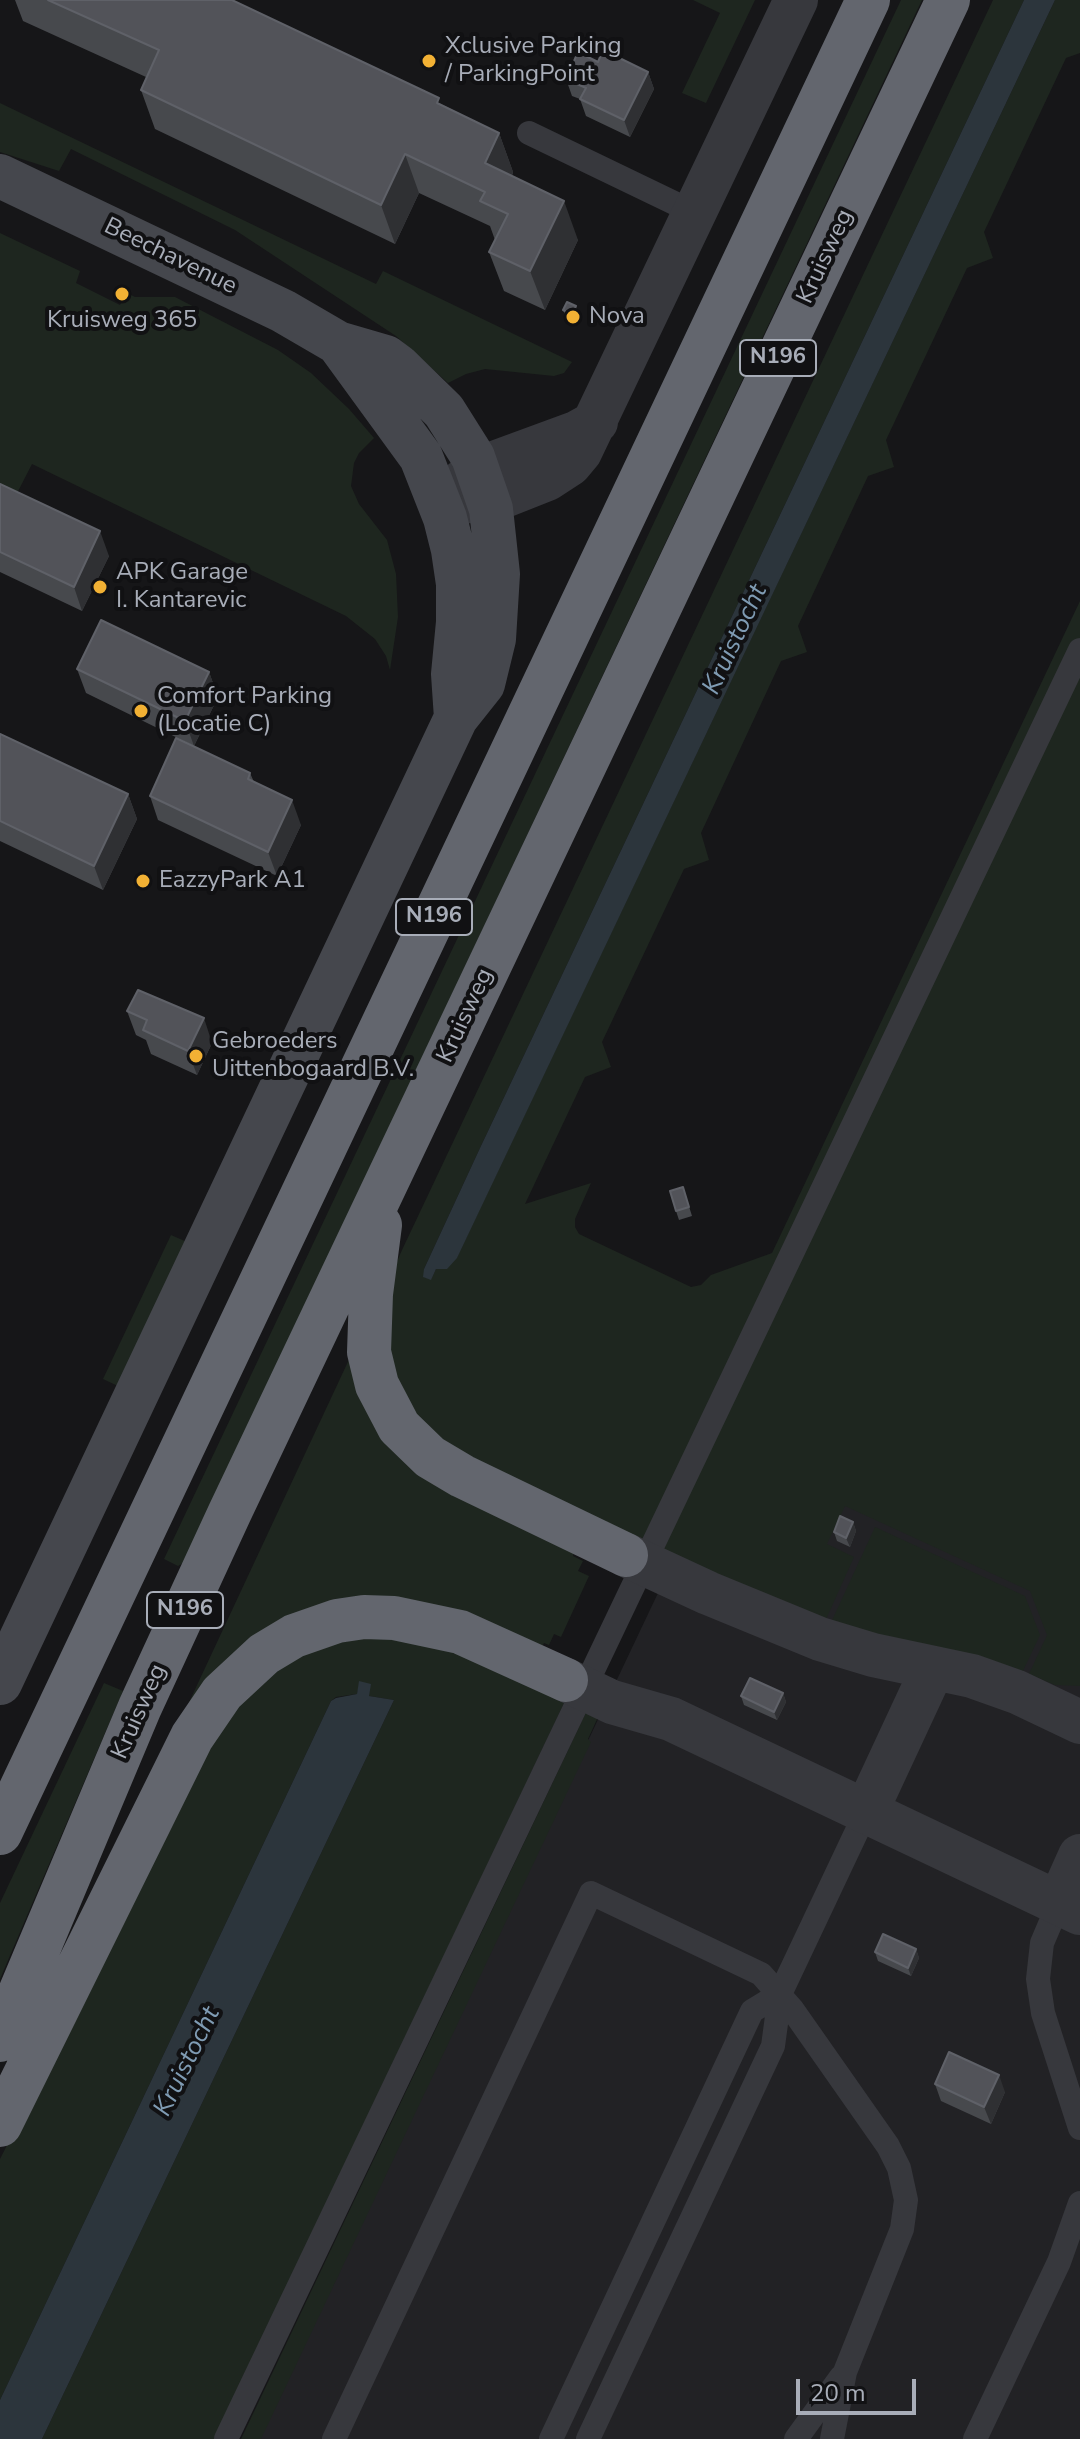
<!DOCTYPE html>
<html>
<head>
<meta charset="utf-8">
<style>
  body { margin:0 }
  #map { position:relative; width:1080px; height:2439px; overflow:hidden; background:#161618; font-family:"Nunito Sans",sans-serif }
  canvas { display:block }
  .scale { position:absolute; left:796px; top:2379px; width:120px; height:36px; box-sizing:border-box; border:4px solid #a8adb8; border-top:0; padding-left:10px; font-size:24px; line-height:28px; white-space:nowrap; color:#a8adb8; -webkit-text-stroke:6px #111113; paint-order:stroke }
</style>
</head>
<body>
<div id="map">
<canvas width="1080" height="2439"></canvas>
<div class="scale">20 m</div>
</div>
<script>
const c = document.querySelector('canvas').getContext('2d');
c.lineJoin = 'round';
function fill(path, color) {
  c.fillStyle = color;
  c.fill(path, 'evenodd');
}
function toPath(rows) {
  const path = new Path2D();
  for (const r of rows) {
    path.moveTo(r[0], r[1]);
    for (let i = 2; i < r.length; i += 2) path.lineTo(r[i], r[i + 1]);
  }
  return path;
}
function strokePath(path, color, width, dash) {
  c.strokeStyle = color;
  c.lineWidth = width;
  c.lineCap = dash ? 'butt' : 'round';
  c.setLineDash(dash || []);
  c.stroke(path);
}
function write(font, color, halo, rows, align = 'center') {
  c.font = font + ' "Nunito Sans",sans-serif';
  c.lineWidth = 8;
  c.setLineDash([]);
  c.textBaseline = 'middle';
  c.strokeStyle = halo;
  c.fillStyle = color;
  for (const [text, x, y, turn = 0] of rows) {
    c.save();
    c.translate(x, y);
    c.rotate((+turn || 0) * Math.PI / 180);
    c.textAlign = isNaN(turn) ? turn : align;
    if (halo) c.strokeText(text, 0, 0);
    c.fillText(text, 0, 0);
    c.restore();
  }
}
fill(toPath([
  [1080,697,1080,2439,257,2439,667,1574]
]), '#222225');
fill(toPath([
  [693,0,755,0,706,103,682,93,720,13],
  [901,0,922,0,183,1563,178,1566,164,1559],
  [993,0,1024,0,480,1148,424,1269,424,1277,431,1279,436,1269,457,1257,1055,0,1080,0,1080,53,1066,58,984,232,993,258,967,268,886,440,894,467,868,476,798,626,807,652,781,661,701,833,709,860,684,869,602,1042,611,1067,585,1077,525,1204,591,1183,575,1219,575,1227,579,1234,691,1287,701,1285,711,1275,772,1253,1080,601,1080,1686,1055,1685,1029,1674,1047,1635,1030,1591,845,1506,827,1544,854,1557,823,1626,459,1461,401,1402,385,1340,396,1264,402,1250],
  [0,103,376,284,383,271,572,362,564,373,554,376,485,369,466,374,448,383,396,336,235,230,71,149,59,171,0,152],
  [0,233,80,271,76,283,120,305,127,293,135,297,175,297,278,350,311,373,349,409,374,438,359,453,354,463,351,486,359,504,387,540,396,574,398,617,390,670,386,656,375,639,346,616,32,464,13,501,0,495],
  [171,1235,187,1242,120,1387,103,1379],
  [353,1351,357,1373,574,1551,573,1556,583,1561,578,1571,589,1576,561,1637,554,1634,549,1645,544,1643,539,1652,367,1602,170,1743],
  [875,1527,1025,1596,1040,1635,1023,1671,982,1657,829,1627],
  [398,1632,568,1695,214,2439,42,2439,394,1700,369,1696,360,1682,357,1694,336,1697,331,1701,0,2400,0,2159,230,1705,308,1648],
  [104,1683,123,1691,0,1979,0,1903],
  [589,1706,599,1715,588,1739,591,1742,261,2439,241,2439]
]), '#1e261f');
fill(toPath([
  [1024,0,1055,0,457,1258,447,1269,436,1269,431,1280,423,1277,424,1269,480,1148],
  [359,1681,371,1684,369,1696,394,1700,42,2439,0,2439,0,2400,331,1701,336,1698,357,1694]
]), '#2c353c');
strokePath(toPath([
  [529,133,695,213],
  [1059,1903,1042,1943,1038,1979,1043,2013,1080,2128],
  [226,2439,1080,650],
  [334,2439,591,1893,761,1974,792,2009,888,2146,899,2168,906,2200,902,2229,845,2372,832,2439],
  [551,2439,752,2011,780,1994],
  [588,2439,773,2046,780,1994,866,1812],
  [796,2439,841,2377],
  [975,2439,1059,2262,1080,2203]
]), '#37383d', 24);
strokePath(toPath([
  [448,493,478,469,576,433,596,422],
  [439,500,489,502,547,479,570,464,580,452,796,0],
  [626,1555,708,1593,820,1639,873,1655,972,1676,1017,1692,1080,1722],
  [566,1680,612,1702,671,1719,1080,1913],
  [866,1812,933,1668],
  [1059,1903,1080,1856]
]), '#37383d', 44);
strokePath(toPath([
  [0,176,283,311,338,343,386,357,398,366,444,411,473,457,491,509,498,574,494,639,483,684,456,718,0,1683],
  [338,343,421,457,445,518,453,550,458,584,458,622,453,674,456,718]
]), '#45474d', 44);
strokePath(toPath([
  [380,1225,371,1294,369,1352,377,1385,399,1427,430,1457,462,1476,626,1555],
  [0,1833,868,0],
  [0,2040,140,1707,230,1512,948,0],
  [0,2125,192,1737,222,1693,264,1654,294,1636,337,1621,364,1617,394,1618,460,1632,566,1680]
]), '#63666e', 44);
fill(toPath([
  [15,0,232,0,499,133,513,172,512,176,578,240,545,310,504,291,489,252,495,240,490,226,419,193,395,244,155,129,141,90,146,77,23,21],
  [598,62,648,72,654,89,630,137,586,116,580,99,572,96,566,79],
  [576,306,579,315,574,323,567,319,563,310],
  [0,484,109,556,82,611,0,572],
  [77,669,209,672,218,697,194,746,86,693],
  [0,734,128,794,137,819,103,890,0,841],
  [250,773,254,782,301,825,277,876,158,820,150,796],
  [127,1011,212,1043,197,1075,151,1054,146,1040,136,1035],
  [683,1187,692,1216,679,1220,676,1211],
  [853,1522,856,1531,850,1547,837,1541,834,1532],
  [783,1693,786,1702,777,1720,744,1705,741,1696],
  [916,1949,919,1958,911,1976,878,1961,875,1952],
  [935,2084,1005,2092,991,2124,941,2101]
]), '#47494d');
fill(toPath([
  [648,72,654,89,630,137,624,120],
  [499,133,513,172,499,202,485,163],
  [405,154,419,193,395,244,381,205],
  [564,201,578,240,545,310,530,271],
  [576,306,579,315,574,323,571,314],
  [100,531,109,556,82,611,74,587],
  [209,672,218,697,194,746,185,721],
  [128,794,137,819,103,890,94,866],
  [292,800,301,825,277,876,268,852],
  [204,1018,212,1043,197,1075,188,1051],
  [853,1522,856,1531,850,1547,846,1538],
  [783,1693,786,1702,777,1720,774,1712],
  [916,1949,919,1958,911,1976,908,1968],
  [999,2075,1005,2092,991,2124,984,2107]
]), '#2f3033');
const building = toPath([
  [48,0,232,0,439,98,437,103,499,133,485,163,564,201,530,271,489,252,508,214,480,201,485,192,405,154,381,205,141,90,159,50,48,0],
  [603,50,648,72,624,120,580,99,586,88,566,79,578,52,598,62,603,50],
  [567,302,576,306,571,314,563,310,567,302],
  [0,484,100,531,74,587,0,552,0,484],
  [101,620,209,672,185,721,77,669,101,620],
  [0,734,128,794,94,866,0,821,0,734],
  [176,738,250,773,248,779,292,800,268,852,150,796,176,738],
  [138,990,204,1018,188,1051,143,1030,147,1020,127,1011,138,990],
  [683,1187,689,1207,676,1211,670,1191,683,1187],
  [840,1516,853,1522,846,1538,834,1532,840,1516],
  [750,1678,783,1693,774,1712,741,1696,750,1678],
  [883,1934,916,1949,908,1968,875,1952,883,1934],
  [949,2052,999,2075,984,2107,935,2084,949,2052]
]);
fill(building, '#525359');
strokePath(building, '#5f6168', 2);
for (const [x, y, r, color] of [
  [429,61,8,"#f2b134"],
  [122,294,8,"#f2b134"],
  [573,317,8,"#f2b134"],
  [100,587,8,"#f2b134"],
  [141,711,8,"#f2b134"],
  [143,881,8,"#f2b134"],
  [196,1056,8,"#f2b134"]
]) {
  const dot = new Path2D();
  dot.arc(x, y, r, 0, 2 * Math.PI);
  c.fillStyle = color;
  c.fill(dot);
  strokePath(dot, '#111113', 3);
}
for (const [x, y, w] of [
  [778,358,76],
  [434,917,76],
  [185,1610,76]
]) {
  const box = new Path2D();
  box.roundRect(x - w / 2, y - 18, w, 36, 6);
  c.fillStyle = '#111113';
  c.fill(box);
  strokePath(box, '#a8adb8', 2);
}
write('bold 22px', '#a8adb8', null, [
  ["N196",778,358],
  ["N196",434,917],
  ["N196",185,1610]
]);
write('24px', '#a8adb8', '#111113', [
  ["Xclusive Parking",445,47],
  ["/ ParkingPoint",445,75],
  ["Nova",589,317],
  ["Kruisweg 365",122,321,"center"],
  ["APK Garage",116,573],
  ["I. Kantarevic",116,601],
  ["Comfort Parking",157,697],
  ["(Locatie C)",157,725],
  ["EazzyPark A1",159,881],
  ["Gebroeders",212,1042],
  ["Uittenbogaard B.V.",212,1070]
], 'left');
write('24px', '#a8adb8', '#111113', [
  ["Beechavenue",170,257,26],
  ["Kruisweg",826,257,-65],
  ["Kruisweg",466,1016,-65],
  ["Kruisweg",140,1712,-66]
]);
write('italic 26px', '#7f9bb3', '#111113', [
  ["Kruistocht",736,640,-65],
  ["Kruistocht",188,2062,-64]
]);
</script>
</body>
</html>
